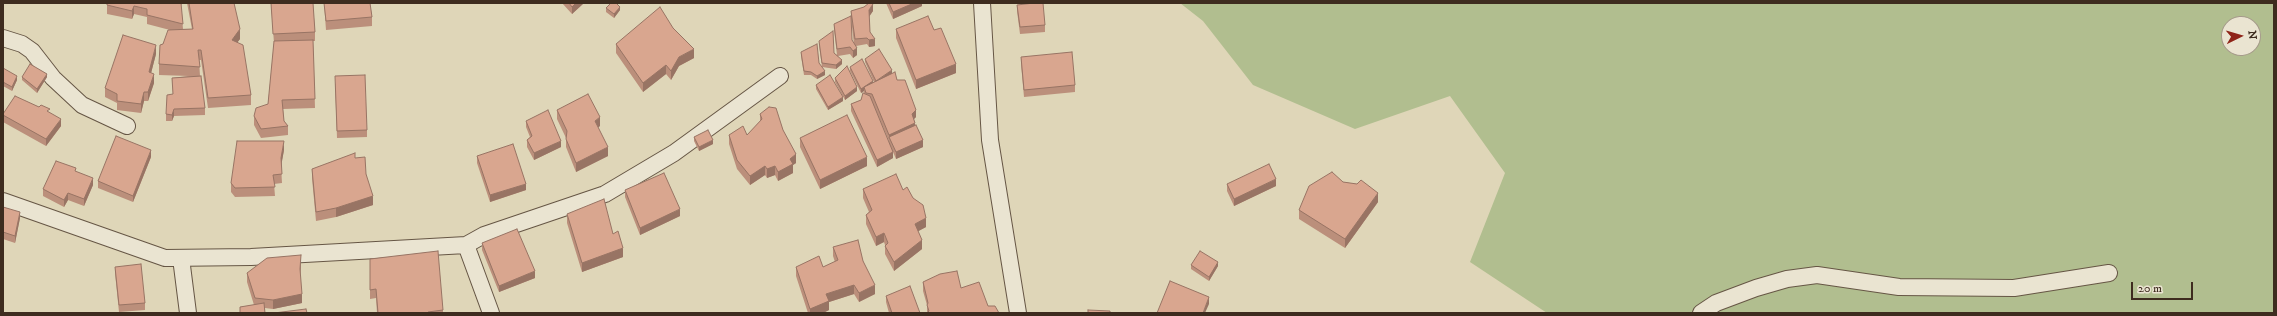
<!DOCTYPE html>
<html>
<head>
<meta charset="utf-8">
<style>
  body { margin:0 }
  #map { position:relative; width:2277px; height:316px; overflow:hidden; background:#dfd6b8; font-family:"IM FELL DW Pica",serif }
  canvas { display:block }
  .frame { position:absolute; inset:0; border:4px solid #3e2c1f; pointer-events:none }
  .north { position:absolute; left:2221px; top:16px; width:40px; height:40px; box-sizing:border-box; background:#eae4d1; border:1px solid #a59a8a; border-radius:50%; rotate:85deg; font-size:11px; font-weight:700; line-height:16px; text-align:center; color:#3e2c1f }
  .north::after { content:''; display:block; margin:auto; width:14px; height:18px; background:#8f2418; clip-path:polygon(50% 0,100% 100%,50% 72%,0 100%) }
  .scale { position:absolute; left:2131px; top:282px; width:62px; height:18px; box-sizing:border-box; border:2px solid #3e2c1f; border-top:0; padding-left:5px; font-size:12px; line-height:14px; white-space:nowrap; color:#3e2c1f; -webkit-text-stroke:3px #eae4d1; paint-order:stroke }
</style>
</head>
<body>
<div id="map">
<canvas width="2277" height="316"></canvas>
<div class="frame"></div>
<div class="north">N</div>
<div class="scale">20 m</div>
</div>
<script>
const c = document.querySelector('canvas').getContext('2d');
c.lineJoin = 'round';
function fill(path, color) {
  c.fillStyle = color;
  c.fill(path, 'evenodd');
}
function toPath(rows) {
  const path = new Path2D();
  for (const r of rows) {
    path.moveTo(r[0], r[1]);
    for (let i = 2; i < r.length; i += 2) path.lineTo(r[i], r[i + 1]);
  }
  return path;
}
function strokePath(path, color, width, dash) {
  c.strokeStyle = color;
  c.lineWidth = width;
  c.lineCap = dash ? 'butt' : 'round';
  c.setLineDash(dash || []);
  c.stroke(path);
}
fill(toPath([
  [1180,3,2274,3,2274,313,1547,313,1470,262,1505,173,1450,96,1355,129,1253,85,1203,21],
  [2229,24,2253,24,2253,48,2229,48]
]), '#b1be8f');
const minor = toPath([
  [982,3,990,140,1018,313],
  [3,38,22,44,32,51,53,78,82,105,127,126],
  [3,201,165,258,251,257,466,245,484,235,605,194,674,153,780,76],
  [466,245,491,313],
  [181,258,188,313],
  [1701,313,1716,303,1756,288,1787,279,1817,275,1899,287,2014,288,2109,273]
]);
strokePath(minor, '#665645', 18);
strokePath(minor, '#eae4d1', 16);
fill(toPath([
  [182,3,181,6,183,29,192,29,187,3,234,3,240,39,237,42,251,95,251,105,208,108,201,60,199,60,200,76,205,108,205,115,174,116,172,121,166,121,166,114,173,95,172,78,189,76,159,75,159,64,163,44,170,30,147,24,147,17,134,14,132,19,107,14,107,5],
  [271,3,313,3,315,32,315,41,313,41,315,108,283,109,284,121,288,126,288,135,261,138,254,125,254,116,268,104,274,43],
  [324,3,370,3,372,17,372,26,326,30],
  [562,3,584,3,572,14],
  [886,3,922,3,922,6,893,19],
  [1017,5,1045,25,1045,32,1020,34,1017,11],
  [606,8,620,10,614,18,606,12],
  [851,11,873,11,869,16,870,32,875,46,869,47,867,44,856,46,857,55,853,58,850,54,838,56,842,64,836,69,822,67,819,45,819,41,834,53,837,55,834,30,834,24,852,40,854,44,851,18],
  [896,29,934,30,956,73,916,89,896,38],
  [616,44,694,58,679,66,671,80,666,74,643,92,616,53],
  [801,52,819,63,825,75,817,79,811,75,804,75,801,56],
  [156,54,151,73,154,83,148,101,144,101,141,113,117,110,117,103,105,97,105,88],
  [1021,57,1075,85,1075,92,1024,97,1021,64],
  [865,59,892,73,897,80,916,117,914,119,915,126,923,147,896,159,893,152,893,158,877,167,851,111,851,104,861,100,864,94,864,91,861,93,850,71,850,67,873,82,874,82,865,62],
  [872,101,889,141,889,142],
  [3,68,17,80,12,91,3,86],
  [22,77,47,77,37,93,22,80],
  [835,78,857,91,845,100,835,82],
  [335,83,367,130,367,137,337,138],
  [816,85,843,101,828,110,816,89],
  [557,110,600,126,598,127,608,156,576,172,566,147,566,138,557,119],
  [50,113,61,126,46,146,3,122,3,114],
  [760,114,783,130,796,163,793,165,793,173,778,181,775,175,767,178,765,175,750,185,737,169,729,144,729,135,747,135,760,122],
  [526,121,561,147,534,160,527,147,527,140,530,137,526,127],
  [694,137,713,144,699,151,694,141],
  [800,138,867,166,820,189,800,147],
  [284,150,281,165,282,183,274,184,275,196,235,197,231,192,231,183],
  [477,156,526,190,490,202,477,163],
  [151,157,133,202,98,188,98,181],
  [355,158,366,174,373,205,336,217,316,221,312,178,312,169],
  [76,172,93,185,84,206,68,200,64,207,43,196,43,189],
  [1343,182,1357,184,1378,202,1345,248,1299,219,1299,210],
  [1227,184,1276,186,1234,206,1227,191],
  [863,189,903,190,926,227,918,231,922,249,894,271,885,254,885,245,884,242,876,246,866,224,866,215,869,212,863,198],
  [625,190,680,216,640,235,625,197],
  [3,207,20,218,15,243,3,239],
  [567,214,613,234,623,257,582,272,567,223],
  [482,243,535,278,499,292,482,250],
  [833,247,863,261,875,294,859,302,854,294,829,302,829,310,823,313,808,313,796,276,796,267,823,267,835,262,833,256],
  [370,259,443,310,443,313,377,313,376,298,370,299],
  [301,264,300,274,302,303,273,309,265,308,265,313,240,313,240,307,254,305,247,282,247,273],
  [1191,265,1218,266,1209,281,1191,269],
  [115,267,145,303,145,310,119,312,115,273],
  [923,282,961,288,988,306,927,313,927,305,923,291],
  [886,296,920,313,889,313,886,302]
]), '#bb8f7b');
fill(toPath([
  [576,3,584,3,572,14,572,7],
  [914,3,922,3,922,6,893,19,893,12],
  [873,4,873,11,869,17,869,10],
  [134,6,134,14,132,19,132,11],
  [620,7,620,10,614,18,614,14],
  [240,29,240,39,232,50,232,40],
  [875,39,875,46,869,47,869,40],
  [156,45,156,54,149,81,149,72],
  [857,48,857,55,853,58,853,51],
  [694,49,694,58,679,66,671,80,671,71,679,57],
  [842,60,842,64,836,69,836,65],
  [956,64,956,73,916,89,916,80],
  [666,65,666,74,643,92,643,83],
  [892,70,892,74,876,82],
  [825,71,825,75,817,79,817,76],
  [47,74,47,77,37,93,37,89],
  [154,74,154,83,148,101,148,92],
  [17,76,17,80,12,91,12,87],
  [873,81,873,84,864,87,864,91,861,93,861,89],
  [857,87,857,91,845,100,845,96],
  [144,92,144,101,141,113,141,104],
  [843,97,843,101,828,110,828,107],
  [174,109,174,116,172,121,172,115],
  [916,110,916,117,912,121,912,114],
  [600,117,600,126,595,130,595,121],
  [61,119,61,126,46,146,46,139],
  [915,123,915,130,889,138,889,135],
  [713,140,713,144,699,151,699,147],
  [923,140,923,147,896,159,896,152],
  [284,141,284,150,281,167,281,158],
  [561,141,561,147,534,160,534,153],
  [608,147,608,156,576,172,576,163],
  [151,150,151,157,133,202,133,196],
  [893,152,893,158,877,167,877,160],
  [796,154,796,163,793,165,793,173,778,181,778,172,790,159],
  [867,157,867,166,820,189,820,180],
  [765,166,765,175,750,185,750,176],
  [775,166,775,175,767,178,767,169],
  [93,178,93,185,84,206,84,199],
  [1276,179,1276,186,1234,206,1234,199],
  [526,184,526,190,490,202,490,195],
  [68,193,68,200,64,207,64,200],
  [1378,193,1378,202,1345,248,1345,239],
  [373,196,373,205,336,217,336,208],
  [680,209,680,216,640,235,640,228],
  [20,212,20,218,15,243,15,236],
  [926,218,926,227,915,233,915,224],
  [884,233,884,242,876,246,876,237],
  [922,240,922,249,894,271,894,262],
  [623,248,623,257,582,272,582,263],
  [301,255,301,264,300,278,300,269],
  [1218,262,1218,266,1209,281,1209,277],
  [535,271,535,278,499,292,499,286],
  [854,285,854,294,829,302,829,310,823,313,810,313,810,309,826,294],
  [875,285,875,294,859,302,859,293],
  [302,294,302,303,273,309,273,300],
  [1209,297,1209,304,1205,313,1203,313]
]), '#987464');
const building = toPath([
  [107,3,181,3,183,24,147,15,147,9,134,6,132,11,107,5,107,3],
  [189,3,234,3,240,29,232,40,243,45,251,95,208,98,201,50,198,50,200,67,159,64,160,45,163,44,168,30,193,29,189,3],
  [271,3,313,3,315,32,273,34,271,3],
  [324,3,370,3,372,17,326,21,324,3],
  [569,3,576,3,572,7,569,3],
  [611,3,616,3,620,7,614,14,606,8,611,3],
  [869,3,872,3,873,4,869,10,870,32,875,39,869,40,867,38,855,39,851,11,864,7,869,3],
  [889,3,914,3,893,12,889,3],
  [1034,3,1043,3,1045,25,1020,27,1017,5,1034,3],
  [660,7,673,28,694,49,679,57,671,71,666,65,643,83,616,44,660,7],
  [851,16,852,40,857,48,853,51,850,47,837,49,834,24,851,16],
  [928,16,934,30,941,28,956,64,916,80,896,29,928,16],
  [833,31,834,53,842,60,836,65,822,63,819,41,833,31],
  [123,35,156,45,149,72,154,74,148,92,144,92,141,104,117,101,117,94,105,88,123,35],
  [313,40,315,99,282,100,284,121,288,126,261,129,254,116,256,108,268,104,274,41,313,40],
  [817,44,819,63,825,71,817,76,811,72,804,71,801,52,817,44],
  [879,49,892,70,876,81,865,59,879,49],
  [1072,52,1075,85,1024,90,1021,57,1072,52],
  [862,59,873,81,861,89,850,67,862,59],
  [30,64,47,74,37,89,22,77,30,64],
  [847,66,857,87,845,96,835,78,847,66],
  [3,68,17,76,12,87,3,82,3,68],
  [895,72,897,80,905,80,916,110,912,114,915,123,889,135,872,94,866,93,864,87,895,72],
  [365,75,367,130,337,131,335,76,365,75],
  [830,75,843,97,828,107,816,85,830,75],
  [201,76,205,108,174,109,172,115,166,114,167,95,173,94,172,78,201,76],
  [863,93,870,96,893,152,877,160,851,104,861,100,863,93],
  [588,94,600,117,595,121,608,147,576,163,566,139,567,131,557,110,588,94],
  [15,96,39,107,41,105,50,109,47,111,61,119,46,139,3,115,3,114,15,96],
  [769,107,776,108,783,130,796,154,790,159,793,164,778,172,775,166,767,169,765,166,750,176,737,160,729,135,743,126,747,135,762,119,760,114,769,107],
  [548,110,561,141,534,153,527,140,532,136,526,121,548,110],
  [847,115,867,157,820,180,800,138,847,115],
  [916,125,923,140,896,152,889,137,916,125],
  [708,130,713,140,699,147,694,137,708,130],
  [116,136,151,150,133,196,98,181,116,136],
  [237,141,284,141,281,158,282,174,273,175,275,187,235,188,231,183,237,141],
  [513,144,526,184,490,195,477,156,513,144],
  [355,153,355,158,365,157,366,174,373,196,336,208,316,212,312,169,355,153],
  [56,161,76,168,75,171,93,178,84,199,68,193,64,200,43,189,56,161],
  [1269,164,1276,179,1234,199,1227,184,1269,164],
  [1332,172,1343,182,1357,184,1361,180,1378,193,1345,239,1299,210,1309,186,1332,172],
  [664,173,680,209,640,228,625,190,664,173],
  [896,174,903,190,907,187,913,198,923,205,926,218,915,224,922,240,894,262,885,246,888,243,884,233,876,237,866,215,872,210,863,189,896,174],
  [604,199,613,234,618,231,623,248,582,263,567,214,604,199],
  [3,207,20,212,15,236,3,232,3,207],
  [517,229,535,271,499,286,482,243,517,229],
  [858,240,863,261,875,285,859,293,854,285,826,294,829,301,810,309,796,267,819,256,823,267,838,260,833,247,858,240],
  [438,251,443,310,428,312,428,313,378,313,376,289,370,290,370,259,438,251],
  [1200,251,1218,262,1209,277,1191,265,1200,251],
  [301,255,300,269,302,294,273,300,255,298,247,273,267,258,301,255],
  [141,264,145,303,119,305,115,267,141,264],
  [957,271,961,288,979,282,988,306,995,306,999,313,927,313,929,311,927,305,928,303,923,282,940,274,957,271],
  [1170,281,1209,297,1203,313,1157,313,1170,281],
  [910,286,920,313,892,313,886,296,910,286],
  [264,303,265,313,240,313,240,307,264,303],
  [306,309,307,313,274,313,306,309],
  [1088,310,1110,311,1110,313,1088,313,1088,310]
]);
fill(building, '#d9a68f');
strokePath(building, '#987464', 1);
</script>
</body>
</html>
